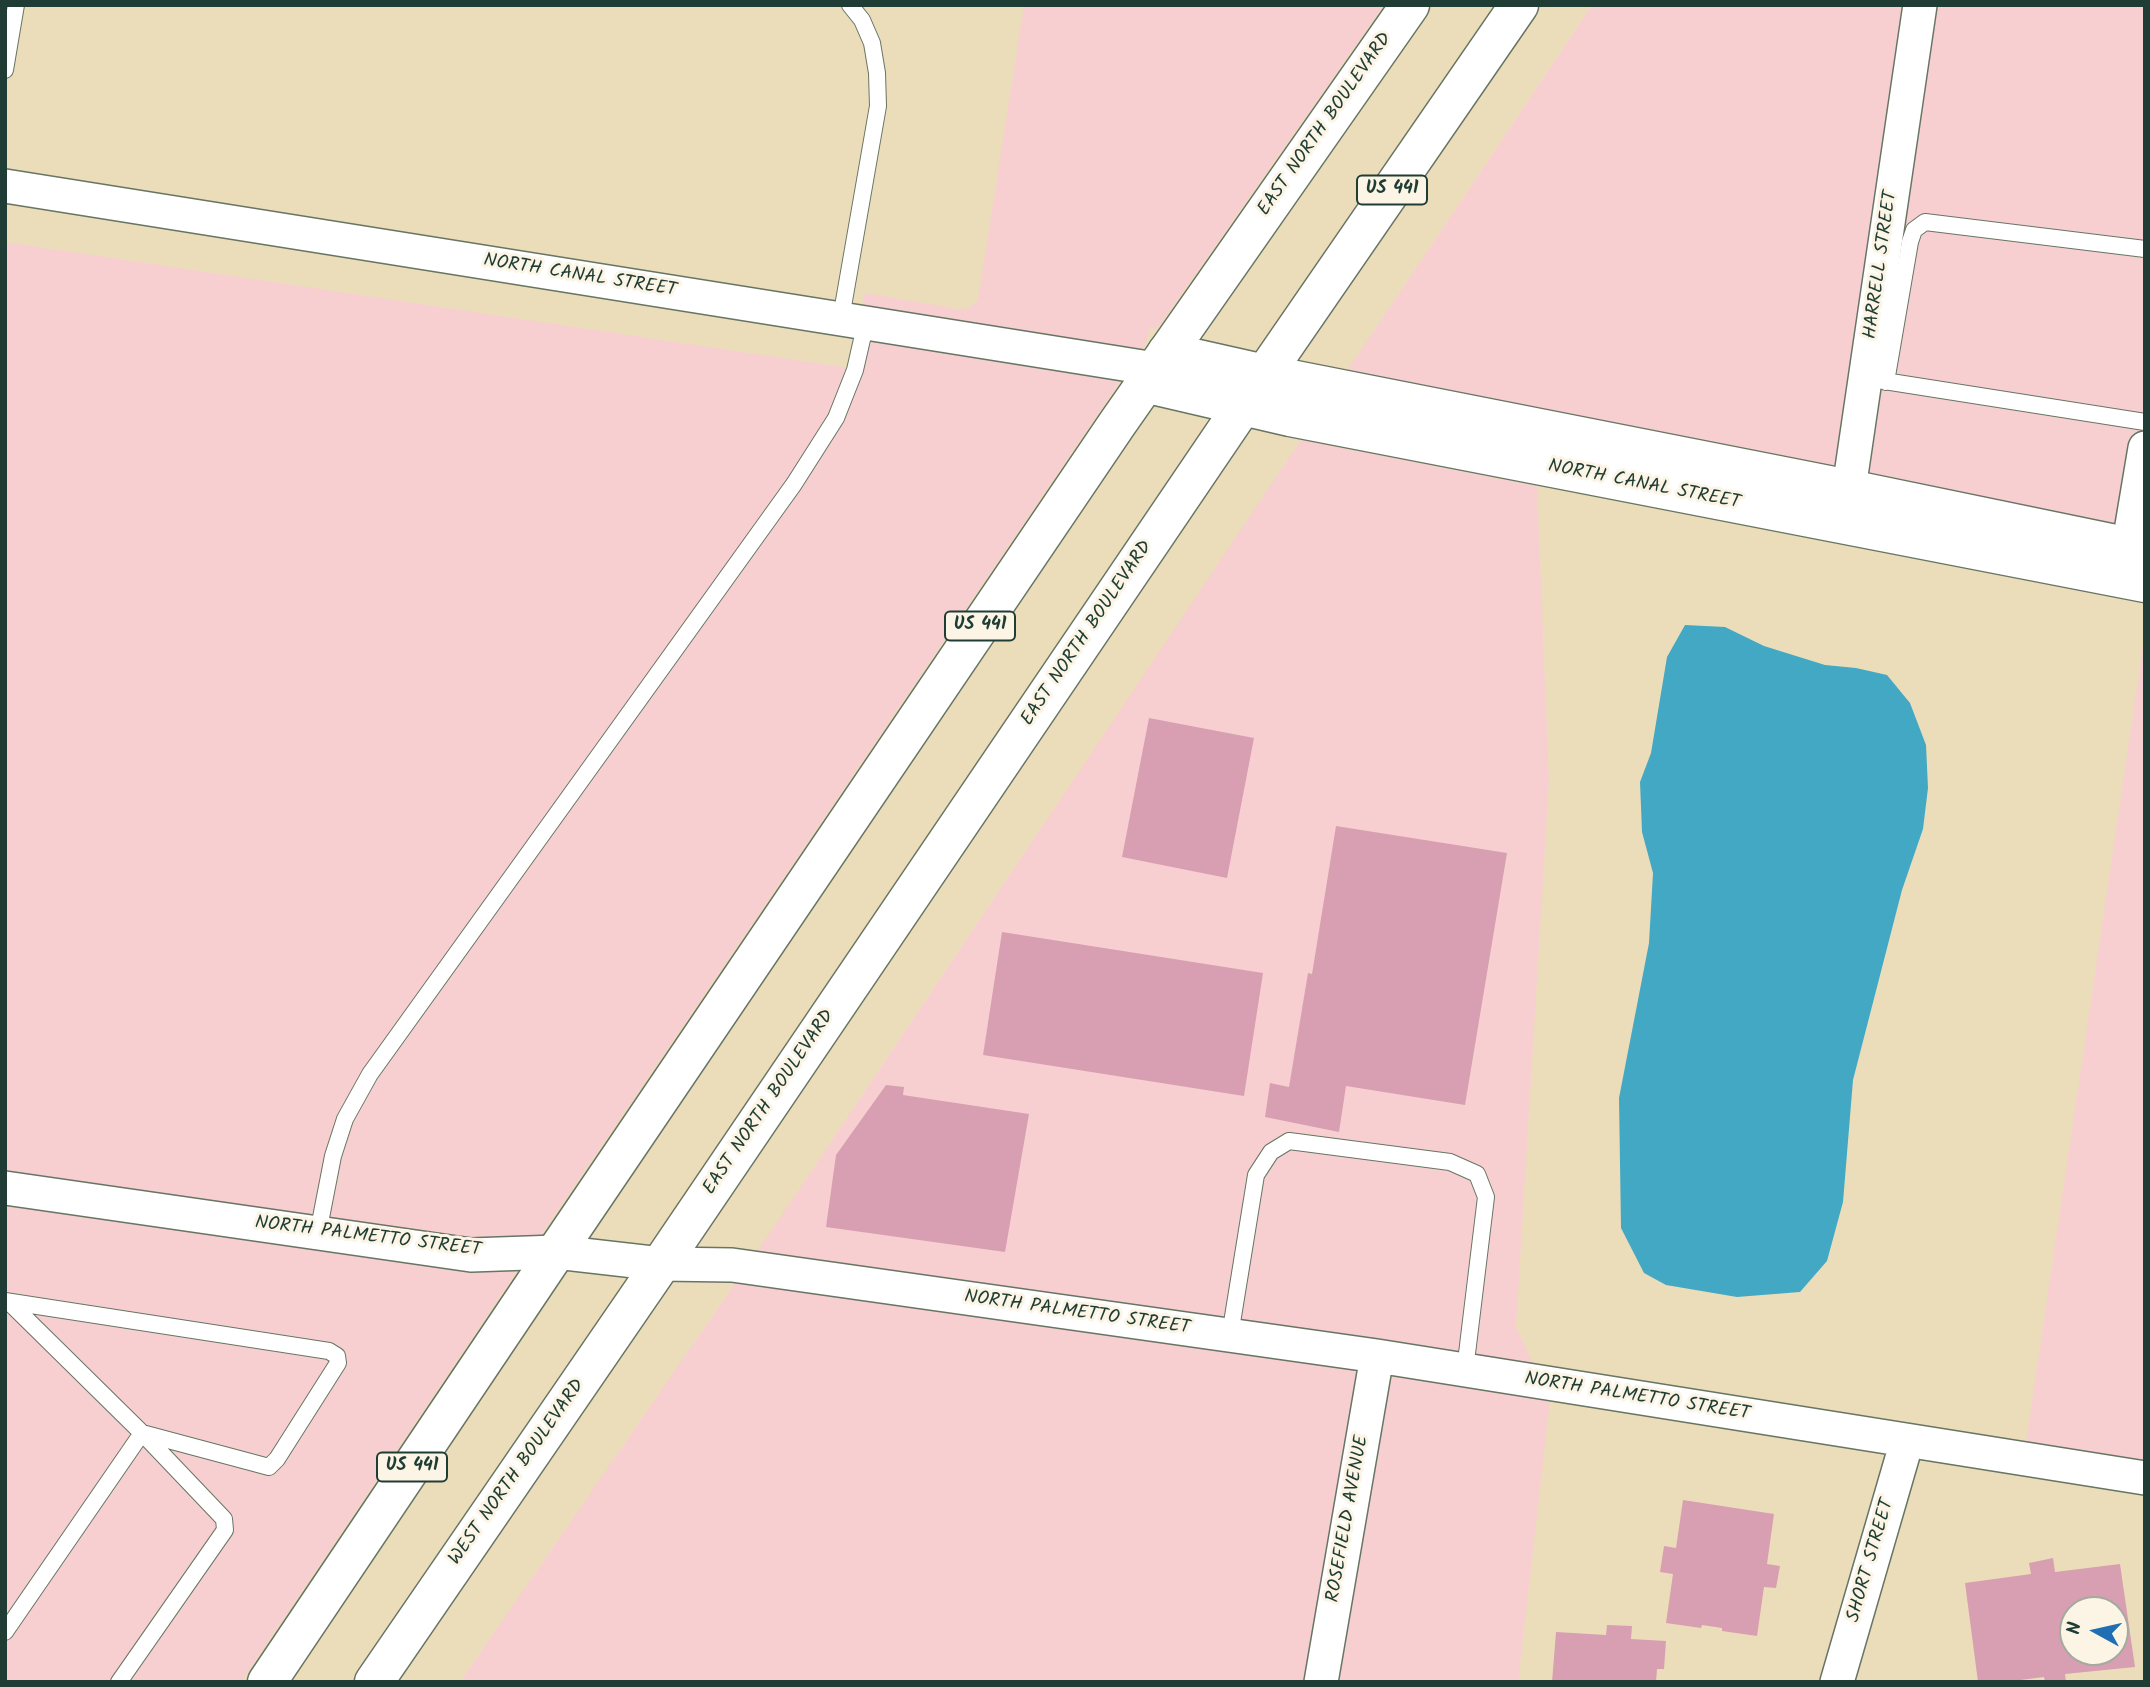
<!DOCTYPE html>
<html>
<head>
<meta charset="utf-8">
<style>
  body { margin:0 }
  #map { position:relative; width:2150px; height:1687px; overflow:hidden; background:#ecddba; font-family:Kalam,sans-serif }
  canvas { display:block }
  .frame { position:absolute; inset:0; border:7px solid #1f3d34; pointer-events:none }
  .north { position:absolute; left:2059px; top:1596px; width:70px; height:70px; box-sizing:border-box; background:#fcf5e5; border:2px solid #a4ab9e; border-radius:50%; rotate:278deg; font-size:19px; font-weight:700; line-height:28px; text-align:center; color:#1f3d34 }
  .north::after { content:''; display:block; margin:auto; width:24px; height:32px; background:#1f6fb2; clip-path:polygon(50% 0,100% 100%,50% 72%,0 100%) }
</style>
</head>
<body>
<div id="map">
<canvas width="2150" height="1687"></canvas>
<div class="frame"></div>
<div class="north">N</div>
</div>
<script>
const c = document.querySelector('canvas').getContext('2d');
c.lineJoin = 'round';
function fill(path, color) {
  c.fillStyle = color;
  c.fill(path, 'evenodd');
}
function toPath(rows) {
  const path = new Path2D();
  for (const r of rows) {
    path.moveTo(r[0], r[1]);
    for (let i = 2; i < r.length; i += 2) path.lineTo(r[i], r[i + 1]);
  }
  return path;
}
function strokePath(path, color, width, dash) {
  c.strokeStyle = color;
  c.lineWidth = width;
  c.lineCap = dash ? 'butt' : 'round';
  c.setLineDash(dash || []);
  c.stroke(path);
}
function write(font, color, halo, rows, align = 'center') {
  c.font = font + ' Kalam,sans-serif';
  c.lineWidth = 6;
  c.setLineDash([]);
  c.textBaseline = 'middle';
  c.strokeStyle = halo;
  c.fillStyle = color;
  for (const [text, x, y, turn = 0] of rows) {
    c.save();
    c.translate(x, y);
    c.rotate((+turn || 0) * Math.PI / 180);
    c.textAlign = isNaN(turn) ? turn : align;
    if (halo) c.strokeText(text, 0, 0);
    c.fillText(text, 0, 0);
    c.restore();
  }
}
fill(toPath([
  [1024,5,1384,5,1157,329,1150,328,1146,343,548,1225,241,1682,5,1682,5,242,850,368,865,293,958,309,970,308,978,300],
  [1592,5,2145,5,2145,529,1347,371],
  [1301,440,1537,486,1549,781,1516,1326,1550,1401,1518,1682,460,1682,767,1237],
  [2145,633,2145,1479,2023,1463]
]), '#f7cfd1');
fill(toPath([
  [1685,625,1725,627,1764,646,1825,665,1856,668,1887,675,1910,703,1926,745,1928,788,1923,829,1902,890,1853,1080,1843,1202,1827,1261,1800,1292,1737,1297,1666,1285,1644,1273,1621,1228,1619,1098,1649,943,1653,873,1642,832,1640,782,1651,753,1667,657]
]), '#43a8c3');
fill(toPath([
  [1149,718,1254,738,1227,878,1122,857],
  [1336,826,1507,853,1465,1105,1346,1086,1339,1132,1265,1117,1270,1083,1289,1087,1308,973,1312,974],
  [1002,932,1263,973,1244,1096,983,1055],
  [886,1085,904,1087,903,1095,1029,1114,1005,1252,826,1227,836,1155],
  [1683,1500,1774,1514,1767,1564,1780,1566,1776,1588,1764,1587,1757,1636,1722,1631,1722,1628,1702,1625,1701,1628,1666,1623,1673,1574,1660,1572,1664,1546,1676,1548],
  [2053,1558,2055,1572,2120,1564,2135,1667,2065,1674,2066,1682,2045,1682,2044,1677,2005,1682,1978,1682,1965,1583,2031,1574,2029,1563],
  [2073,1610,2115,1610,2115,1652,2073,1652],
  [1607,1625,1632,1626,1631,1639,1666,1641,1664,1669,1657,1669,1656,1682,1552,1682,1556,1632,1606,1635]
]), '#d89fb2');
const service = toPath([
  [5,70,16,5],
  [841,318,878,106,877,73,872,43,862,20,850,5],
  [1878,380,2145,422],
  [1886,382,1910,242,1914,230,1925,222,2145,249],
  [318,1233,333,1156,345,1119,370,1074,794,484,836,418,855,370,866,322],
  [5,1301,329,1351,337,1356,338,1363,277,1459,269,1467,142,1433],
  [1230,1335,1256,1175,1271,1152,1289,1141,1450,1162,1477,1174,1486,1197,1465,1370],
  [5,1632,142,1433,9,1302],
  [119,1682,225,1530,224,1519,144,1435]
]);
const minor = toPath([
  [5,186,1155,369],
  [1845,516,1920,5],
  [2124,573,2145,448],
  [5,1188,471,1255,556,1252,661,1264,732,1265,1377,1356,2145,1478],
  [1321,1682,1377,1356],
  [1837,1682,1907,1441]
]);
const tertiary = toPath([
  [1167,352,1265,374,1849,489,2145,550],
  [1144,383,1290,417,2145,583]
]);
const primary = toPath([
  [267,1682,556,1252,1117,424,1410,5],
  [374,1682,661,1264,1242,407,1519,5]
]);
strokePath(service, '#677563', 18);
strokePath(minor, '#677563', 36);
strokePath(tertiary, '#677563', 41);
strokePath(primary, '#677563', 41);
strokePath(service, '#fff', 16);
strokePath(minor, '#fff', 33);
strokePath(tertiary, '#fff', 38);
strokePath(primary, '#fff', 38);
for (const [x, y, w] of [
  [1392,190,70],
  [980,626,70],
  [412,1467,70]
]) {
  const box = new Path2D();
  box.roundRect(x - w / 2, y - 14.5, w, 29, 5);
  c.fillStyle = '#fcf5e5';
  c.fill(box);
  strokePath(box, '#1f3d34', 2);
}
write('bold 18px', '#1f3d34', null, [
  ["US 441",1392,190],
  ["US 441",980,626],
  ["US 441",412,1467]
]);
write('19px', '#1f3d34', '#fcf5e5', [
  ["EAST NORTH BOULEVARD",1326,125,-55],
  ["HARRELL STREET",1882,265,-82],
  ["NORTH CANAL STREET",580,277,9],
  ["NORTH CANAL STREET",1644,486,11],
  ["EAST NORTH BOULEVARD",1088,634,-56],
  ["EAST NORTH BOULEVARD",770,1103,-56],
  ["NORTH PALMETTO STREET",368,1238,7],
  ["NORTH PALMETTO STREET",1077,1314,8],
  ["NORTH PALMETTO STREET",1637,1398,9],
  ["WEST NORTH BOULEVARD",518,1473,-55],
  ["ROSEFIELD AVENUE",1349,1519,-80],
  ["SHORT STREET",1872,1561,-74]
]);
</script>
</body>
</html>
